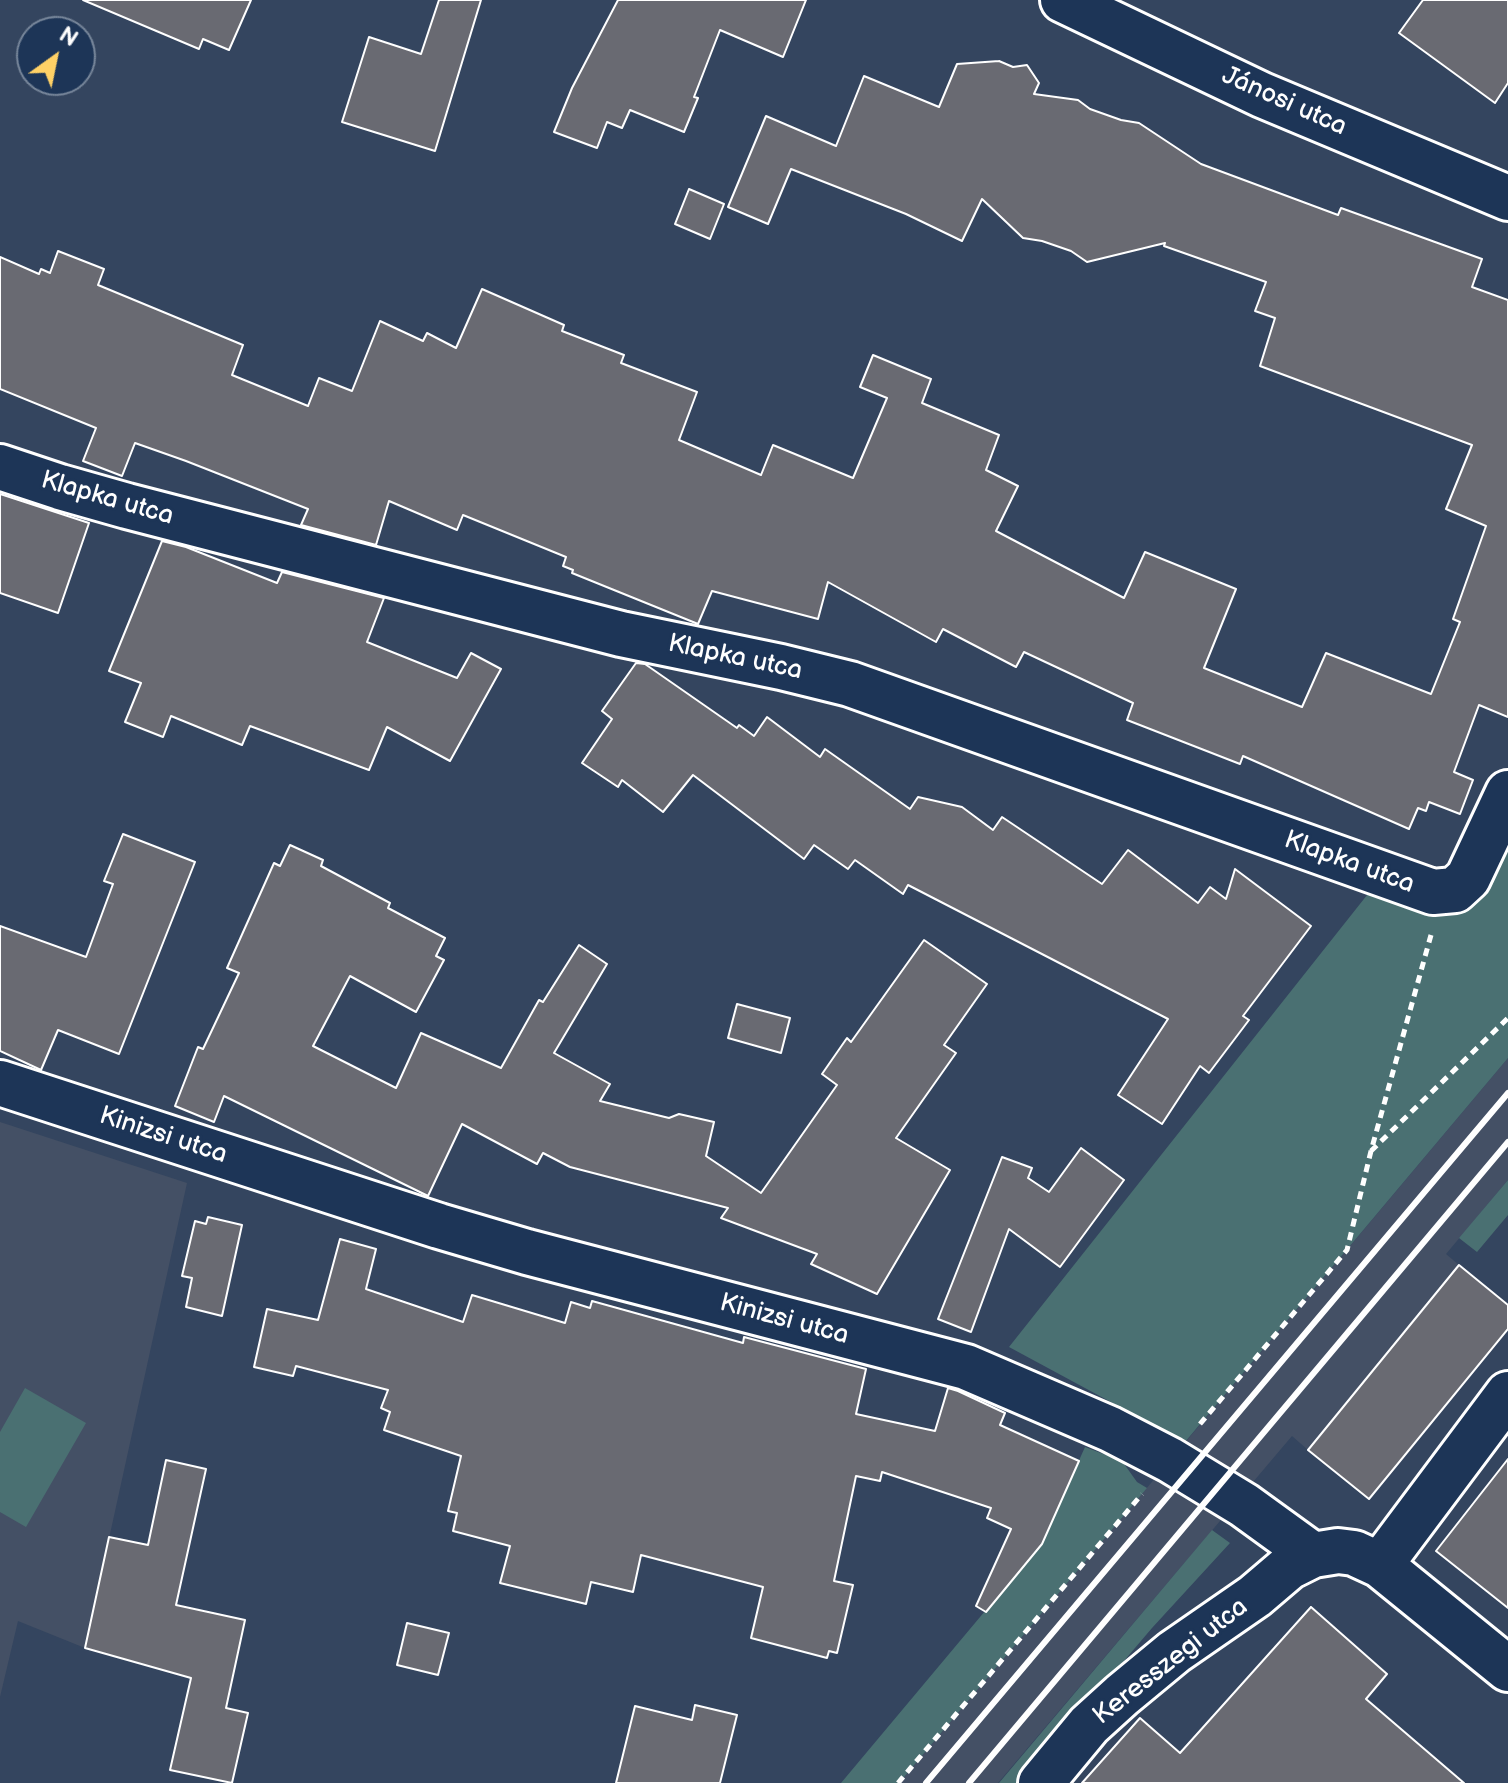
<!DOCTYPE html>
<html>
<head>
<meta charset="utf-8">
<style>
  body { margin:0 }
  #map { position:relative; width:1508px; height:1783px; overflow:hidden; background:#34455f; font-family:"Balsamiq Sans",sans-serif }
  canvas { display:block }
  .north { position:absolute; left:16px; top:16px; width:80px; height:80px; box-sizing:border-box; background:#1d3557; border:2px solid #77869a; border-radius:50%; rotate:33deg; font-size:22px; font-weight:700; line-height:32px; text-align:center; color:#fff }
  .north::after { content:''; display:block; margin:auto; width:28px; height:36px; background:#ffd166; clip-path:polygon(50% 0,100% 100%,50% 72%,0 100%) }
</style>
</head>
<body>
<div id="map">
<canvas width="1508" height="1783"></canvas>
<div class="north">N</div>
</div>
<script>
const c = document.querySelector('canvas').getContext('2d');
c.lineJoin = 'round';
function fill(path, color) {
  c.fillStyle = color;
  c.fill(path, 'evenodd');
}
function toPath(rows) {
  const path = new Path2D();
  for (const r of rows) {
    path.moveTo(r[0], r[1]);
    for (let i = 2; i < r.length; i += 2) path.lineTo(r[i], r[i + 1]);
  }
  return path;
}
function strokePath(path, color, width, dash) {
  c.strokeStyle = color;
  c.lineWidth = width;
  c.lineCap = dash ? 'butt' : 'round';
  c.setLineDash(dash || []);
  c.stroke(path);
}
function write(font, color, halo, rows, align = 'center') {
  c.font = font + ' "Balsamiq Sans",sans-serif';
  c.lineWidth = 6;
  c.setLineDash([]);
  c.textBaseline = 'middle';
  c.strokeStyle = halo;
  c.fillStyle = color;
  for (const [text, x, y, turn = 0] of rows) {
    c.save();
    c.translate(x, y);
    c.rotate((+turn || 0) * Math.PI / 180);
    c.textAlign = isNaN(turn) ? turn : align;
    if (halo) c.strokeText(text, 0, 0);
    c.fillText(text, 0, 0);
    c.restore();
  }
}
fill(toPath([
  [1508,1058,1508,1180,1446,1254,1459,1265,1308,1450,1292,1436,998,1783,899,1783],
  [0,1122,187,1183,85,1648,18,1621,0,1697]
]), '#445065');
fill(toPath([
  [1508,828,1508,1058,1185,1442,1009,1347,1375,885,1432,905],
  [1508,1180,1508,1215,1477,1252,1459,1238],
  [25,1388,86,1423,26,1527,0,1512,0,1432],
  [1085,1447,1122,1461,1137,1482,1147,1488,899,1783,841,1783,1042,1543],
  [1212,1530,1230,1543,1152,1628,1020,1783,999,1783]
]), '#4a7072');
const building = toPath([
  [83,0,251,0,229,50,203,39,199,49,83,0],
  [439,0,481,0,435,151,342,122,369,37,421,54,439,0],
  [618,0,806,0,783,57,720,30,694,97,698,98,684,132,630,110,622,128,607,122,597,148,554,132,572,88,618,0],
  [1423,0,1508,0,1508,83,1495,103,1399,33,1423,0],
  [999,61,1013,67,1027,65,1039,83,1034,94,1078,100,1090,109,1121,120,1139,123,1201,164,1338,215,1341,208,1482,259,1472,287,1508,300,1508,717,1479,705,1454,772,1473,780,1460,814,1429,802,1426,811,1418,808,1409,829,1243,756,1240,764,1127,720,1133,703,1024,652,1016,667,943,629,936,642,828,582,818,619,712,591,698,624,572,573,573,570,563,566,566,557,463,515,457,530,389,501,376,545,301,525,308,509,186,461,135,443,122,476,83,461,96,428,0,389,0,257,39,274,41,269,50,273,58,251,104,269,98,285,243,345,232,375,308,406,319,378,352,391,380,321,423,341,427,333,456,348,482,289,564,325,562,331,624,355,621,363,697,392,679,440,761,475,773,445,853,478,887,398,860,387,873,355,931,379,922,403,999,435,986,470,1018,486,996,531,1124,598,1145,552,1236,589,1204,668,1302,707,1326,653,1431,694,1460,622,1453,619,1486,526,1446,509,1472,445,1260,366,1275,318,1255,311,1266,282,1164,246,1165,243,1087,262,1071,251,1042,241,1023,238,982,199,962,241,906,214,791,169,768,224,728,207,766,116,836,146,864,76,939,107,957,64,999,61],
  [689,189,724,204,710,239,675,224,689,189],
  [0,494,89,523,58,613,0,593,0,494],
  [162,541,186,547,277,583,282,572,384,598,367,642,457,678,471,653,501,669,450,761,387,727,369,770,250,726,242,745,171,716,163,737,125,722,141,683,109,671,162,541],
  [636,663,645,664,737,728,739,725,754,736,767,717,820,757,825,749,910,809,918,797,962,807,993,830,1002,817,1102,884,1128,850,1198,903,1210,887,1226,899,1235,869,1311,926,1243,1016,1249,1020,1209,1073,1200,1066,1162,1124,1118,1095,1168,1019,908,885,903,894,855,860,848,869,814,845,804,859,693,775,663,812,622,780,618,787,582,763,612,719,602,711,636,663],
  [123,834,195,862,119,1054,58,1030,41,1070,0,1051,0,926,86,957,113,884,104,881,123,834],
  [290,845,323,860,321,866,390,903,388,908,445,938,436,956,444,960,416,1012,350,976,313,1046,396,1088,421,1033,501,1068,539,1000,543,1002,579,945,607,964,554,1053,610,1084,600,1101,669,1118,679,1114,714,1122,706,1156,761,1193,837,1085,822,1074,847,1038,851,1042,924,940,987,984,944,1045,956,1053,896,1138,950,1170,877,1294,811,1264,817,1254,721,1218,728,1208,570,1167,543,1153,537,1164,462,1124,428,1196,224,1096,214,1122,175,1106,198,1047,203,1049,239,973,227,968,274,863,280,866,290,845],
  [737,1004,790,1018,781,1053,728,1038,737,1004],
  [1081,1148,1124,1180,1060,1267,1009,1229,971,1332,938,1319,1002,1157,1032,1168,1028,1178,1049,1192,1081,1148],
  [208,1217,242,1225,222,1316,186,1307,192,1278,182,1276,195,1221,206,1224,208,1217],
  [340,1239,376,1249,366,1289,463,1322,472,1295,565,1323,571,1302,590,1308,592,1301,743,1343,744,1337,866,1369,856,1414,935,1431,948,1388,958,1391,1005,1413,1000,1425,1079,1461,1042,1544,986,1612,976,1606,1011,1529,987,1518,991,1508,882,1472,880,1481,856,1476,834,1581,853,1585,837,1653,829,1651,827,1658,751,1638,763,1587,641,1555,633,1592,591,1582,586,1604,500,1583,510,1546,453,1531,457,1513,448,1511,461,1456,384,1430,390,1412,381,1408,388,1390,296,1366,293,1376,254,1367,267,1309,318,1320,340,1239],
  [1459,1265,1508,1305,1508,1329,1369,1499,1308,1450,1459,1265],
  [1508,1459,1508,1608,1436,1551,1508,1459],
  [166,1460,206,1469,176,1605,245,1620,226,1708,248,1713,232,1783,170,1770,191,1678,85,1648,109,1537,148,1545,166,1460],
  [1311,1607,1387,1674,1366,1699,1464,1783,1082,1783,1140,1718,1180,1753,1311,1607],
  [407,1623,449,1633,438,1675,397,1665,407,1623],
  [695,1705,737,1715,720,1783,616,1783,635,1706,692,1720,695,1705]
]);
fill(building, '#696a72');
strokePath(building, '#fff', 2);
const minor = toPath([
  [1063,0,1262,95,1508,198],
  [0,467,60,487,127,506,621,634,781,667,850,684,1433,892,1455,890,1468,878,1508,793],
  [0,1083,439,1226,527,1252,966,1367,1110,1429,1170,1460,1244,1505,1313,1555],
  [1380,1565,1508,1394],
  [1041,1783,1089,1725,1122,1695,1174,1652,1255,1596,1289,1567,1313,1555,1338,1551,1354,1553,1380,1565,1508,1669]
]);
strokePath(minor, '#fff', 50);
strokePath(toPath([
  [1371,1151,1508,1018],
  [1200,1424,1347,1250,1371,1151,1431,935],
  [898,1783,1142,1494]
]), '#fff', 5, [8, 6]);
strokePath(minor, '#1d3557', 44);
strokePath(toPath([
  [926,1783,1508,1093],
  [969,1783,1508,1142]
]), '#fff', 6);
write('26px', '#fff', '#1d3557', [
  ["Jánosi utca",1284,102,24],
  ["Klapka utca",107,499,16],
  ["Klapka utca",735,658,12],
  ["Klapka utca",1349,863,20],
  ["Kinizsi utca",163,1136,18],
  ["Kinizsi utca",784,1320,15],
  ["Keresszegi utca",1171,1662,-38]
]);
</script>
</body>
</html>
